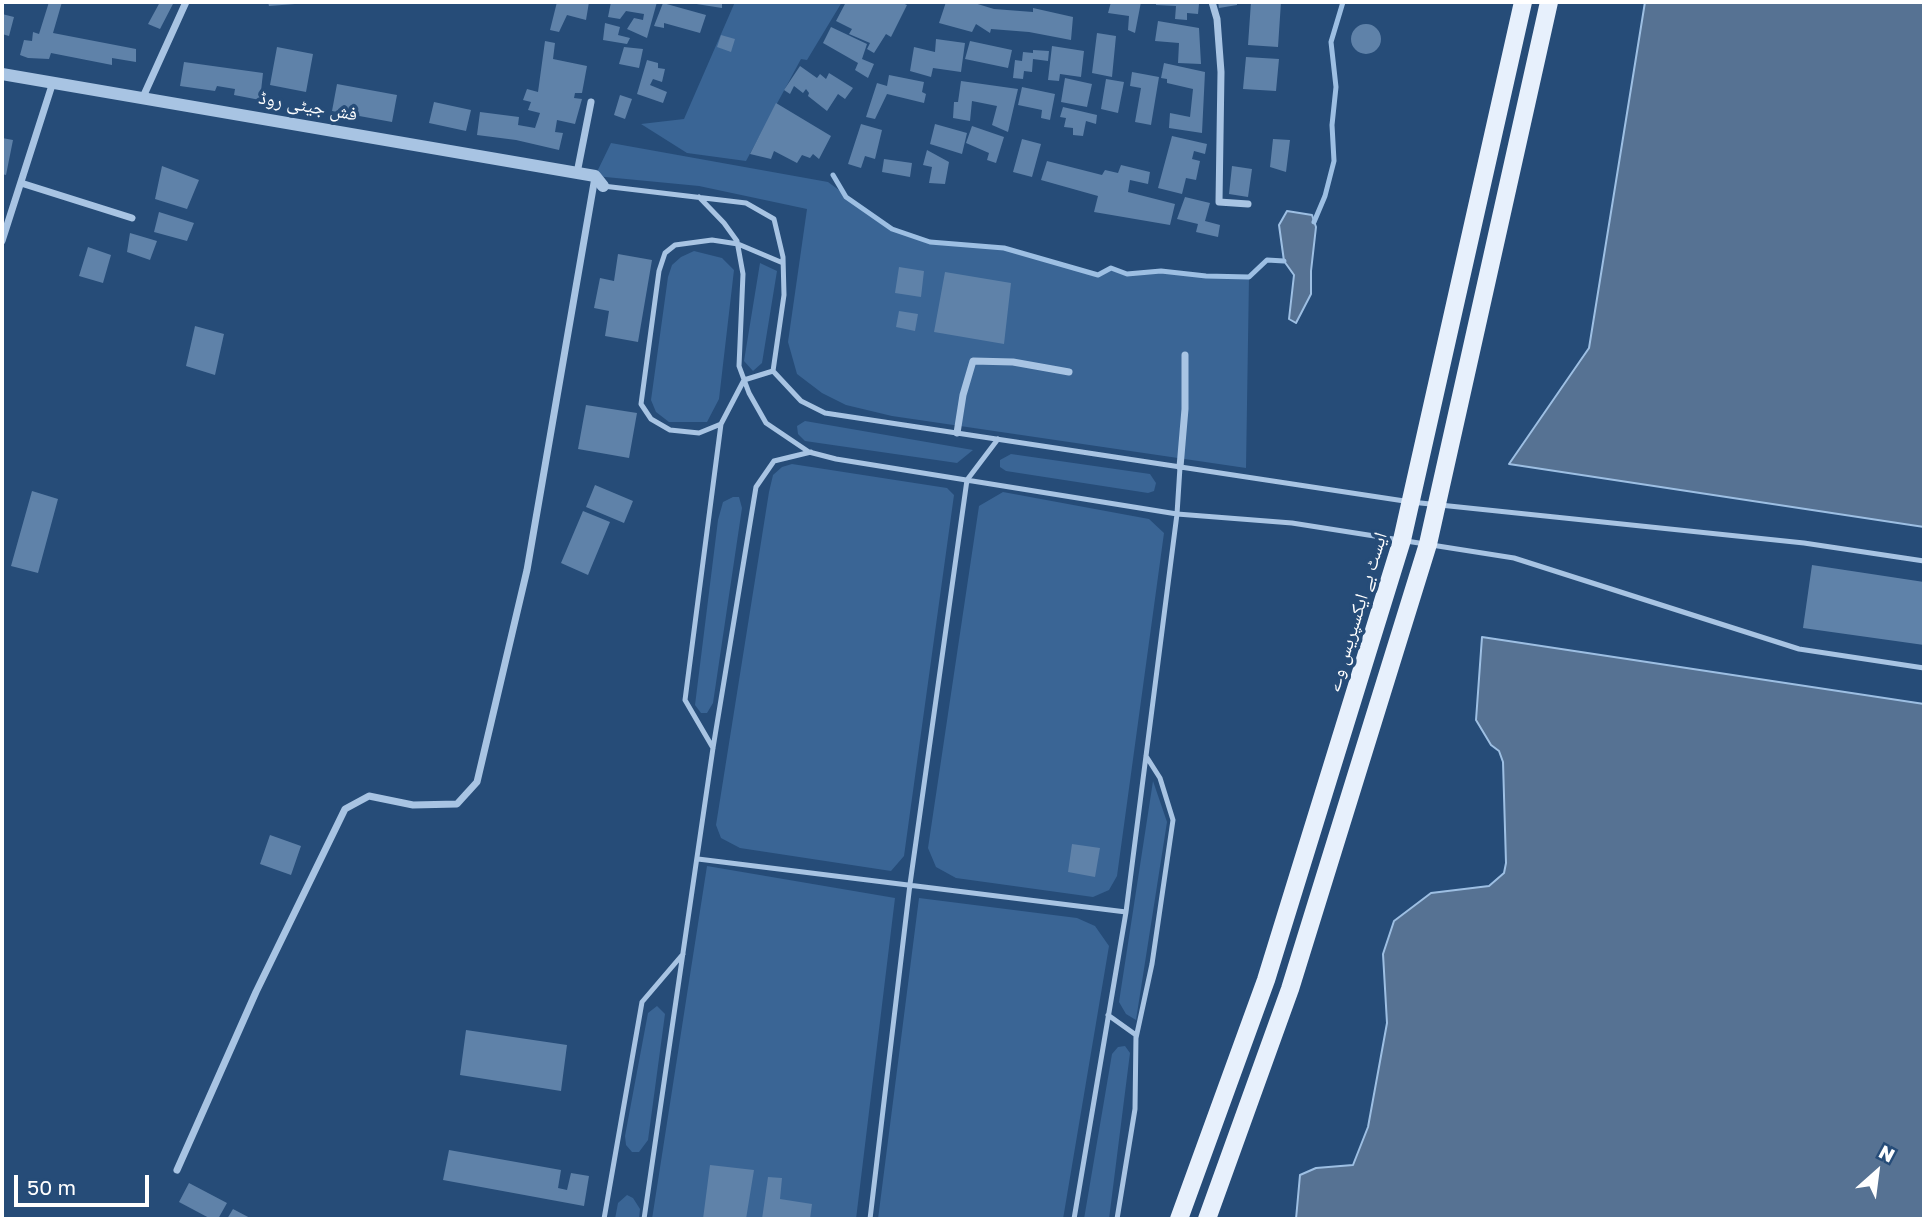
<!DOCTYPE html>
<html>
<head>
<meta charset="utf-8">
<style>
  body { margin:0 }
  #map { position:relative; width:1926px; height:1221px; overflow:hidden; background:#264c78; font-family:"Golos Text",sans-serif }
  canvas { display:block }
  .frame { position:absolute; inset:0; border:4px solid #fff; pointer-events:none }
  .north { position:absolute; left:1842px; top:1137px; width:70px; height:70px; -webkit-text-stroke:5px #264c78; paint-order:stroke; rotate:28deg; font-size:19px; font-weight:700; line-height:28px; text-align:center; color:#fff }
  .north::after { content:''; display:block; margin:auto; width:24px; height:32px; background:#fff; clip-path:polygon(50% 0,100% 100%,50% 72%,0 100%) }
  .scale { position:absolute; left:14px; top:1175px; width:135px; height:32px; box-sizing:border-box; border:4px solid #fff; border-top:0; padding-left:9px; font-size:21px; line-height:24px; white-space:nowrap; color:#fff; -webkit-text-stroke:5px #264c78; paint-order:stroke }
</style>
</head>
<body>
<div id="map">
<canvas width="1926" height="1221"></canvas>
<div class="frame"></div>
<div class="north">N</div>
<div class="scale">50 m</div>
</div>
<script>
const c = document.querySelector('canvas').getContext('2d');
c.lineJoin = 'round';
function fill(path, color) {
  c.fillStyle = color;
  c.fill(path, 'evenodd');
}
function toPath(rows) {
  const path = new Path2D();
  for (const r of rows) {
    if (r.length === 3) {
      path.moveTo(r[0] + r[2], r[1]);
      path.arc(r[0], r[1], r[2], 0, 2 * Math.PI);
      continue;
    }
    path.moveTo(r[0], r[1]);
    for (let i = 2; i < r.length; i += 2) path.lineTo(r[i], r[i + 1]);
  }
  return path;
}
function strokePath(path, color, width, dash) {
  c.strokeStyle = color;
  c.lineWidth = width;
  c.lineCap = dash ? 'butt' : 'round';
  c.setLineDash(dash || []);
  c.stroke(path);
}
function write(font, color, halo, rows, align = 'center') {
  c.font = font + ' "Golos Text","Noto Naskh Arabic",sans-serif';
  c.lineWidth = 7;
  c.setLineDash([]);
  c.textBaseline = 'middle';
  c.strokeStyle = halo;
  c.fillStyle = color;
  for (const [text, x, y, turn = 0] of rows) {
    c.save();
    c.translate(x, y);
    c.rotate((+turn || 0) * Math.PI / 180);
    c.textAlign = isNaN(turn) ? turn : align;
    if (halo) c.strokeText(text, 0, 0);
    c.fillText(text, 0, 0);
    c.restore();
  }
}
fill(toPath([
  [735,2,842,2,807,60,801,59,746,161,687,153,641,124,684,119],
  [611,143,828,182,892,229,930,242,1004,248,1098,274,1111,268,1127,274,1161,271,1206,276,1249,277,1246,468,892,416,846,405,822,393,797,374,788,342,807,209,699,186,595,176],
  [694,251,722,258,734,270,719,399,707,422,669,422,656,412,651,400,668,277,672,265,681,257],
  [760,263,777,271,762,363,753,371,744,361],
  [805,421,973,450,957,463,805,441,798,434,797,426],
  [1011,454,1150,474,1156,483,1154,491,1148,493,1006,471,1000,467,1000,460],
  [792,464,947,488,954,495,904,856,891,871,740,848,721,838,716,825,769,492,773,475,782,467],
  [1003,492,1149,519,1164,533,1117,876,1109,890,1093,897,956,878,936,867,928,848,979,506],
  [733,497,739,497,742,508,713,703,707,713,701,713,695,705,718,520,723,502],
  [1153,781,1167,822,1136,1020,1126,1014,1119,1002],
  [707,866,895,898,856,1219,652,1219],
  [919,898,1077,918,1095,926,1109,946,1063,1219,878,1219],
  [657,1006,665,1014,648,1140,639,1152,632,1152,626,1145,625,1136,648,1013],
  [1125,1046,1130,1053,1109,1219,1084,1219,1112,1054,1118,1047],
  [627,1195,633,1198,640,1209,639,1219,615,1219,618,1203]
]), '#3a6595');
const water = toPath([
  [1645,2,1924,2,1924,527,1509,464,1589,348,1645,2],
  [1287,211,1312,215,1316,227,1311,271,1311,294,1296,323,1289,319,1294,275,1284,261,1279,225,1287,211],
  [1482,637,1924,704,1924,1219,1296,1219,1300,1175,1316,1168,1353,1165,1368,1127,1387,1023,1383,954,1394,921,1431,893,1489,886,1504,873,1506,863,1503,762,1499,751,1491,745,1476,720,1482,637]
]);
fill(water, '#567293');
strokePath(water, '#9dbfe3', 2);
strokePath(toPath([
  [833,175,846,197,892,229,930,242,1004,248,1098,275,1111,268,1127,274,1161,271,1206,276,1249,277,1267,260,1284,261],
  [1314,222,1325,196,1334,161,1332,125,1336,87,1331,42,1343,2]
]), '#9dbfe3', 5);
fill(toPath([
  [49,2,62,2,53,33,136,49,136,62,112,58,112,65,51,53,49,59,28,58,20,55,24,40,32,41,33,32,39,34],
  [160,2,174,2,160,29,148,24],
  [268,2,295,2,295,4,269,6],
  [557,2,589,2,586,20,567,15,559,32,550,30],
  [611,2,657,2,647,38,627,29,634,18,643,20,644,14,626,11,620,19,608,17],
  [690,2,722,2,722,8,690,3],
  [846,2,900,2,907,5,891,37,886,34,874,53,867,49,870,43,849,34,852,29,836,21],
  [946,2,971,2,994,9,1033,12,1033,8,1073,17,1071,40,1029,32,991,29,990,33,976,24,972,32,939,23],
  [1111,2,1141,2,1135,33,1128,30,1129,16,1108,13],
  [1156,2,1199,4,1198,14,1187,13,1187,20,1175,19,1176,6,1156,5],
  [1218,2,1237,2,1237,5,1219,8],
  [1251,2,1281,2,1278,47,1248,45],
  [663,3,706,15,700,33,664,23,664,28,654,26],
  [2,14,14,17,9,36,2,34],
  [1158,21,1199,28,1201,64,1178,63,1179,43,1155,41],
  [605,23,620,27,618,35,630,38,627,44,603,40],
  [1366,39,15],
  [831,27,867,44,862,59,874,64,868,78,855,70,858,63,823,43],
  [1097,33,1116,36,1112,77,1092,73],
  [721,35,735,39,731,52,717,47],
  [936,39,965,43,961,72,933,68,931,77,910,71,914,47,935,52],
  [545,41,555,43,553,59,587,66,582,93,575,93,574,98,582,99,575,124,557,120,555,132,563,133,559,150,516,140,477,135,480,112,519,117,518,125,535,128,540,113,528,110,531,102,523,100,527,89,538,92],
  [970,41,1012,50,1008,68,965,59],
  [1052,46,1084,51,1081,77,1060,74,1059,81,1048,80],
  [277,47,313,54,306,92,270,85],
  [624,47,643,49,639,68,619,64],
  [1033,50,1049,51,1048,61,1033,59,1032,72,1024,71,1023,79,1013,78,1015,60,1022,61,1023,52,1033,53],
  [1246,57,1279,59,1276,91,1243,89],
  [647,60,658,63,658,68,665,69,662,82,653,79,650,85,667,92,663,103,637,94],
  [184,62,263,73,260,100,234,95,235,89,217,86,215,91,180,86],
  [1164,63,1205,72,1202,133,1169,128,1170,113,1190,117,1193,89,1167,83,1167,79,1161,78],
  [800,66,817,78,820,74,826,79,829,73,853,88,845,99,838,94,827,111,808,96,809,93,806,89,803,93,794,86,790,94,784,90],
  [1132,72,1159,77,1151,125,1135,122,1141,88,1130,86],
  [889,75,924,82,922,92,926,94,924,103,887,94,875,119,866,117,877,83,887,86],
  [1065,78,1092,84,1087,107,1061,102],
  [1106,79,1124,82,1118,113,1101,109],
  [961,81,1018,89,1008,132,992,125,997,106,972,101,970,121,953,118,954,102,958,102],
  [337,84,397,95,392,122,332,111],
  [1022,87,1055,94,1050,120,1041,118,1042,110,1018,105],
  [620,95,632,99,625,119,614,115],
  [434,102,471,110,466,131,429,123],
  [776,103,831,136,819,159,813,154,810,158,802,155,797,163,774,151,771,159,750,154],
  [1063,107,1097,115,1096,124,1086,121,1083,136,1073,135,1073,128,1064,127,1066,118,1060,117],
  [861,124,882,130,875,159,865,156,861,168,848,164],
  [935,124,967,133,962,154,930,144],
  [972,126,1004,137,996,163,987,160,989,153,966,143],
  [1172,136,1207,144,1205,154,1194,151,1192,159,1200,161,1196,180,1186,178,1182,194,1158,188],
  [2,138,13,140,6,175,2,174],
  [1022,139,1041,144,1032,177,1013,172],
  [1273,139,1290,140,1286,172,1270,167],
  [927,150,949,162,945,184,929,183,932,167,923,165],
  [884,159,912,163,910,177,882,172],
  [1047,161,1102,175,1105,170,1118,173,1121,165,1150,172,1148,184,1130,180,1128,192,1175,204,1170,225,1094,212,1098,196,1041,180],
  [162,166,199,180,187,209,155,199],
  [1232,166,1252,169,1248,197,1229,194],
  [1185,197,1210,203,1205,221,1220,225,1218,237,1196,232,1198,224,1177,219],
  [159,212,194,223,187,241,154,232],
  [130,233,157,241,150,260,127,252],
  [88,247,111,255,103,283,79,276],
  [618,254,652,260,638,342,605,336,609,311,594,308,600,278,614,281],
  [899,267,924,271,921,297,895,293],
  [945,272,1011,283,1004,344,934,332],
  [899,311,918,314,915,331,896,327],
  [195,326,224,334,215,375,186,366],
  [586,405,637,413,629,458,578,449],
  [595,485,633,501,624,523,586,507],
  [32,491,58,499,38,573,11,566],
  [583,511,610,522,588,575,561,563],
  [1812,565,1924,582,1924,645,1803,628],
  [270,835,301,846,291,875,260,864],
  [1072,844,1100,848,1095,877,1068,872],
  [466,1030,567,1045,561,1091,460,1075],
  [449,1150,561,1170,558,1188,567,1190,571,1173,589,1176,584,1206,443,1180],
  [710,1165,754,1170,746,1219,703,1219],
  [768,1177,782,1178,780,1199,812,1204,810,1219,762,1219],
  [189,1183,227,1203,218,1219,211,1219,179,1202],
  [233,1209,252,1219,227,1219]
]), '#5f82a9');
strokePath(toPath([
  [603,186,746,203,774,219,783,257,784,295,773,371,801,401,825,413,1411,502,1804,543,1924,561],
  [699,197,724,223,737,241,743,274,739,366,749,393,766,423,809,452,836,459,1177,514,1292,523,1514,558,1799,649,1924,668],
  [721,424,699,433,670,430,651,419,641,404,659,271,665,253,675,245,712,240,738,244,783,263],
  [713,748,685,700,721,424,744,380,773,371],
  [698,859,1126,912],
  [1108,1015,1136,1035,1135,1109,1117,1219],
  [1136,1038,1152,964,1173,820,1160,778,1146,756],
  [604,1219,642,1002,683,954],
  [644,1219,713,748,756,487,774,461,811,452],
  [870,1219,910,884,967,480,998,439],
  [1074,1219,1126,912,1177,514,1180,467]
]), '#a8c4e3', 5);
strokePath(toPath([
  [1212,2,1217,19,1221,72,1219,202,1248,204],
  [143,97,186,2],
  [577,173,591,102],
  [21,183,132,218],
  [2,241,53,82],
  [957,433,963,395,973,361,1013,362,1069,372],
  [1180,467,1185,409,1185,355],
  [177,1170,256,992,345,809,369,796,413,805,457,804,477,782,527,570,595,177]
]), '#a8c4e3', 7);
strokePath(toPath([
  [2,74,595,176,603,186]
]), '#a8c4e3', 12);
strokePath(toPath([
  [1179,1219,1266,980,1402,540,1523,2],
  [1207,1219,1290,989,1428,544,1549,2]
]), '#e7f0fc', 18);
write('19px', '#fff', '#264c78', [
  ["فش جیٹی روڈ",308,106,10],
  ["ایسٹ بے ایکسپریس وے",1357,612,-73]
]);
</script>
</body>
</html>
